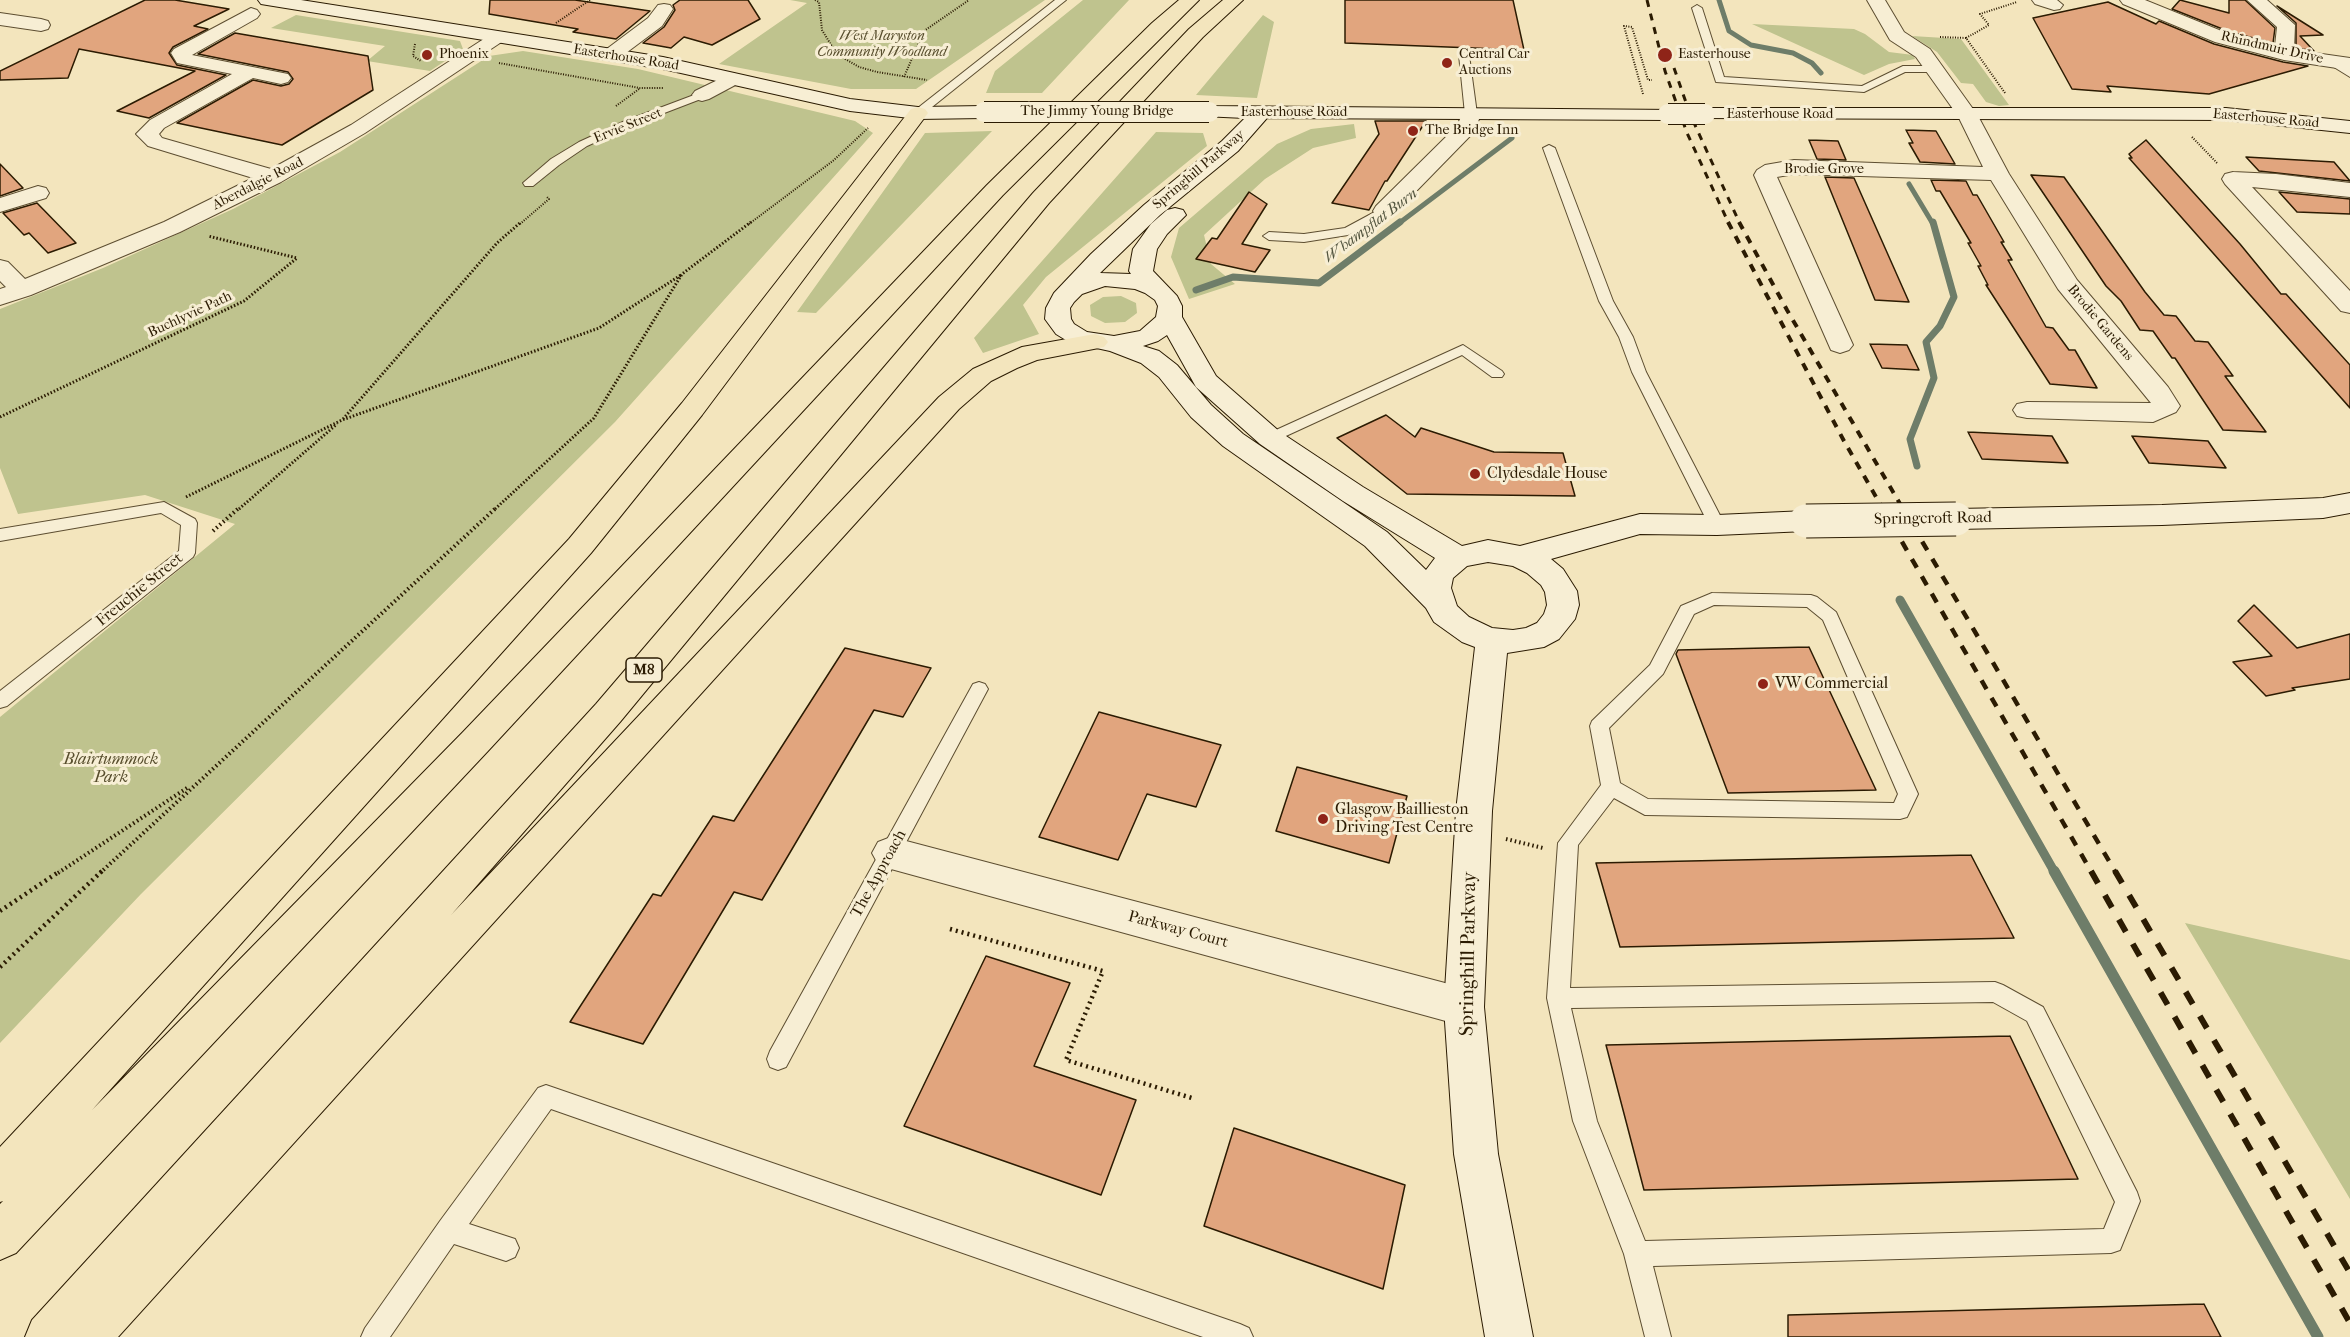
<!DOCTYPE html>
<html>
<head>
<meta charset="utf-8">
<style>
  body { margin:0 }
  canvas { display:block; background:#f3e5bd }
</style>
</head>
<body>
<canvas width="2350" height="1337"></canvas>
<script>
const c = document.querySelector('canvas').getContext('2d');
c.lineJoin = 'round';
function fill(path, color) {
  c.fillStyle = color;
  c.fill(path, 'evenodd');
}
function toPath(rows) {
  const path = new Path2D();
  for (const r of rows) {
    path.moveTo(r[0], r[1]);
    for (let i = 2; i < r.length; i += 2) path.lineTo(r[i], r[i + 1]);
  }
  return path;
}
function strokePath(path, color, width, dash) {
  c.strokeStyle = color;
  c.lineWidth = width;
  c.lineCap = dash ? 'butt' : 'round';
  c.setLineDash(dash || []);
  c.stroke(path);
}
function write(font, color, halo, rows, align = 'center') {
  c.font = font + ' "IM FELL French Canon",serif';
  c.lineWidth = 6;
  c.setLineDash([]);
  c.textBaseline = 'middle';
  c.strokeStyle = halo;
  c.fillStyle = color;
  for (const [text, x, y, turn = 0] of rows) {
    c.save();
    c.translate(x, y);
    c.rotate((+turn || 0) * Math.PI / 180);
    c.textAlign = isNaN(turn) ? turn : align;
    if (halo) c.strokeText(text, 0, 0);
    c.fillText(text, 0, 0);
    c.restore();
  }
}
fill(toPath([
  [790,0,1045,0,916,89,851,89,719,64,807,3],
  [1083,0,1129,0,1042,93,986,93,995,71],
  [296,15,460,41,463,49,430,71,367,61,385,46,271,28],
  [1263,15,1274,22,1257,98,1196,95],
  [1752,24,1854,29,1865,34,1889,52,1913,55,1915,59,1889,64,1864,75],
  [1912,36,1961,39,2009,105,1999,106,1986,102,1973,84,1961,83,1937,52],
  [523,51,638,69,855,121,873,133,615,422,141,894,0,1043,0,717,235,524,145,495,18,514,0,468,0,309,103,268,233,209,340,152,489,56],
  [1354,124,1356,138,1313,148,1265,179,1204,235,1211,264,1235,284,1189,299,1171,257,1179,228,1277,144,1311,129],
  [992,131,816,313,797,312,925,133],
  [1156,132,1203,133,1207,146,1046,277,1023,305,1039,334,983,353,974,338],
  [1121,296,1136,303,1137,313,1125,322,1105,323,1091,316,1090,305,1103,297],
  [2185,923,2350,960,2350,1199]
]), '#bfc38e');
strokePath(toPath([
  [1719,0,1729,31,1751,45,1793,53,1812,63,1821,73],
  [1909,184,1933,224],
  [1398,224,1512,138]
]), '#6e7d69', 5);
strokePath(toPath([
  [1196,290,1233,277,1319,283,1400,222],
  [1917,466,1910,439,1934,378,1926,342,1940,326,1954,297,1933,222]
]), '#6e7d69', 7);
strokePath(toPath([
  [1900,600,2055,873]
]), '#6e7d69', 9);
strokePath(toPath([
  [2054,871,2318,1337]
]), '#6e7d69', 11);
const building = toPath([
  [145,0,175,0,229,9,194,26,208,29,173,47,169,53,177,65,226,75,149,118,117,111,195,71,79,49,68,78,0,80,0,71,145,0],
  [490,0,575,0,650,11,616,39,573,32,578,29,489,14,490,0],
  [680,0,748,0,760,19,712,45,684,37,671,48,643,43,664,27,675,10,673,5,680,0],
  [1345,0,1513,0,1524,50,1345,43,1345,0],
  [2180,0,2229,13,2229,0,2245,0,2275,28,2273,43,2230,32,2172,9,2180,0],
  [2108,2,2156,24,2159,21,2214,44,2283,62,2308,66,2209,94,2107,86,2111,92,2072,89,2033,18,2108,2],
  [2277,6,2323,35,2300,36,2314,51,2296,48,2296,23,2277,6],
  [235,33,368,56,373,90,282,145,177,123,253,80,281,86,289,84,293,79,288,72,198,54,235,33],
  [1375,121,1426,121,1387,181,1385,181,1369,210,1332,203,1379,134,1375,121],
  [1906,130,1936,131,1955,164,1920,162,1909,143,1913,143,1906,130],
  [1809,140,1838,141,1846,160,1817,159,1809,140],
  [2146,140,2240,244,2281,294,2286,294,2350,365,2350,408,2129,158,2132,158,2129,154,2146,140],
  [2246,157,2334,162,2350,181,2259,171,2246,157],
  [0,164,23,188,0,196,0,164],
  [2031,175,2064,177,2145,292,2164,315,2176,316,2195,341,2208,342,2233,376,2225,376,2266,432,2223,430,2175,358,2172,358,2153,331,2140,330,2121,301,2106,286,2031,175],
  [1825,177,1854,178,1909,302,1875,300,1825,177],
  [1931,180,1966,181,1973,195,1977,195,2004,242,2001,242,2012,260,2008,260,2046,327,2053,328,2069,350,2075,350,2097,388,2050,384,1986,285,1988,285,1978,266,1981,266,1968,243,1971,243,1940,191,1936,191,1931,180],
  [1249,192,1267,204,1242,244,1270,250,1255,272,1196,259,1212,238,1217,239,1249,192],
  [2279,192,2350,199,2350,214,2297,212,2279,192],
  [37,203,76,243,48,253,29,233,24,235,3,213,37,203],
  [1870,344,1907,345,1919,370,1882,368,1870,344],
  [1386,415,1415,437,1421,428,1494,452,1563,453,1575,496,1407,494,1337,438,1386,415],
  [1968,432,2052,436,2068,463,1982,459,1968,432],
  [2132,436,2208,441,2226,468,2149,463,2132,436],
  [2254,605,2297,648,2350,634,2350,679,2292,688,2295,690,2266,696,2233,662,2272,656,2238,621,2254,605],
  [1809,647,1876,790,1728,793,1676,654,1678,650,1809,647],
  [845,648,931,668,903,717,874,710,762,900,734,892,643,1044,570,1022,653,894,661,896,713,816,734,821,845,648],
  [1099,712,1221,745,1196,807,1147,794,1118,860,1039,837,1099,712],
  [1297,767,1407,796,1389,863,1276,831,1297,767],
  [1971,855,2014,938,1620,947,1596,863,1971,855],
  [986,956,1070,983,1034,1066,1136,1100,1101,1195,904,1126,986,956],
  [2010,1036,2078,1179,1644,1190,1606,1045,2010,1036],
  [1234,1128,1405,1185,1383,1289,1204,1226,1234,1128],
  [2204,1304,2221,1337,1788,1337,1788,1315,2204,1304]
]);
fill(building, '#e1a57e');
strokePath(building, '#2b1b02', 1.5);
const lane = toPath([
  [1055,0,1066,0,922,115,914,115,914,111,1055,0],
  [1697,5,1702,8,1724,77,1862,86,1903,66,1936,66,1941,69,1936,72,1905,72,1864,92,1716,82,1692,8,1697,5],
  [1464,52,1469,55,1477,114,1471,117,1465,114,1459,55,1464,52],
  [2333,59,2350,69,2350,77,2329,64,2328,62,2333,59],
  [702,92,707,95,706,97,633,125,587,146,559,165,533,186,525,186,523,183,551,159,579,142,625,121,702,92],
  [1549,145,1555,148,1613,301,1633,337,1646,372,1725,525,1723,529,1717,531,1711,529,1709,525,1632,372,1619,337,1599,301,1543,148,1549,145],
  [1384,207,1388,208,1390,211,1388,214,1348,235,1304,242,1269,240,1263,236,1269,232,1304,234,1345,228,1384,207],
  [1463,345,1502,371,1504,374,1502,377,1492,377,1462,355,1275,441,1270,443,1262,438,1265,435,1463,345],
  [164,502,195,519,197,523,195,553,193,557,7,706,0,708,0,691,179,551,181,525,161,513,0,541,0,529,164,502],
  [1712,593,1811,595,1817,597,1836,612,1918,794,1907,817,1900,819,1645,815,1614,798,1578,845,1570,988,1995,982,2003,985,2043,1007,2137,1192,2140,1201,2120,1250,2111,1253,1653,1266,1671,1337,1645,1337,1624,1254,1573,1121,1547,998,1558,843,1601,785,1590,726,1592,721,1650,665,1681,606,1712,593],
  [1714,605,1807,607,1823,620,1898,794,1894,803,1648,799,1620,783,1609,728,1663,674,1694,614,1714,605],
  [1993,1002,2027,1021,2115,1202,2104,1229,1645,1241,1597,1121,1571,1008,1993,1002],
  [979,682,985,684,988,689,786,1067,778,1070,770,1067,767,1059,770,1051,973,684,979,682],
  [546,1085,1240,1324,1249,1328,1253,1337,1203,1337,551,1109,469,1224,515,1239,519,1248,515,1257,506,1261,454,1244,390,1337,361,1337,365,1328,440,1221,538,1088,546,1085]
]);
const street = toPath([
  [1867,0,1885,0,1904,32,1930,49,1978,116,2009,174,2077,280,2168,387,2180,406,2176,412,2153,422,2027,418,2017,416,2013,410,2017,404,2027,402,2151,403,2058,289,1991,180,1794,174,1777,177,1853,345,1849,350,1840,353,1831,350,1754,175,1757,170,1765,165,1794,160,1983,167,1958,116,1916,57,1890,40,1867,0],
  [2032,0,2057,0,2063,5,2060,9,2054,10,2035,4,2032,0],
  [2120,0,2145,0,2229,34,2275,46,2277,27,2247,0,2267,0,2295,25,2294,50,2350,58,2350,70,2284,60,2215,42,2123,4,2120,0],
  [664,4,670,5,673,9,662,26,618,59,604,59,601,55,604,51,648,18,658,5,664,4],
  [251,8,257,10,260,14,257,18,192,55,288,74,291,78,288,82,281,84,253,78,164,128,159,134,162,138,271,169,351,125,493,33,507,33,509,37,365,133,281,182,180,232,31,295,0,305,0,289,6,287,0,281,0,260,8,262,25,279,164,222,253,178,148,146,136,134,150,120,232,74,177,63,171,53,174,49,251,8],
  [0,13,41,19,48,21,50,25,48,29,41,31,0,25,0,13],
  [732,73,739,75,742,79,739,83,709,99,702,101,695,99,692,95,695,91,732,73],
  [1471,108,1478,110,1481,114,1474,132,1392,216,1384,218,1376,216,1373,211,1376,206,1457,126,1464,110,1471,108],
  [2233,172,2276,174,2350,183,2350,197,2252,187,2350,291,2350,313,2341,311,2225,184,2222,179,2225,174,2233,172],
  [38,186,46,188,49,193,46,198,0,212,0,198,38,186],
  [891,837,1464,988,1478,994,1484,1007,1478,1020,1464,1026,891,869,878,864,872,853,878,842,891,837]
]);
const secondary = toPath([
  [258,0,301,0,663,57,850,99,918,107,984,106,991,108,994,112,991,116,984,118,918,119,850,111,663,69,267,5,261,4,258,0],
  [1209,106,1675,110,1678,114,1675,118,1668,120,1267,118,1238,151,1160,215,1100,273,1131,274,1129,271,1133,249,1151,224,1167,210,1175,208,1183,210,1186,215,1167,234,1157,249,1153,271,1177,296,1182,306,1182,317,1216,376,1280,432,1363,487,1462,546,1488,540,1520,546,1640,514,1717,515,1806,511,1816,514,1821,521,1816,528,1806,531,1717,535,1640,534,1551,559,1563,569,1577,591,1579,605,1575,619,1559,639,1544,647,1507,653,1492,811,1484,1007,1498,1154,1533,1337,1485,1337,1454,1154,1444,1007,1456,811,1475,647,1462,642,1434,622,1426,608,1365,546,1223,446,1191,417,1159,377,1141,363,1110,351,1069,342,1056,334,1045,319,1046,308,1054,293,1091,254,1144,205,1222,141,1245,118,1202,116,1199,112,1202,108,1209,106],
  [1105,286,1135,289,1145,293,1155,300,1158,306,1156,317,1140,331,1114,336,1087,332,1074,324,1071,319,1070,308,1074,302,1082,294,1105,286],
  [1167,335,1196,387,1260,444,1343,501,1435,558,1426,570,1387,532,1243,434,1211,405,1177,365,1159,351,1143,346,1158,341,1167,335],
  [1488,562,1513,566,1527,573,1541,585,1545,592,1547,605,1544,614,1537,623,1526,628,1513,630,1492,628,1469,617,1457,606,1451,588,1453,578,1467,566,1488,562],
  [1705,108,2226,108,2350,121,2350,133,2226,120,1698,118,1695,114,1698,110,1705,108],
  [2350,493,2350,513,2323,518,2162,525,1956,529,1946,526,1941,519,1946,512,1956,509,2162,505,2323,498,2350,493]
]);
const highway = toPath([
  [1179,0,1199,0,1003,195,487,752,16,1253,0,1260,0,1204,3,1201,0,1202,0,1147,569,539,682,403,911,109,918,107,925,109,928,113,702,415,591,553,92,1110,463,732,987,185,1152,23,1179,0],
  [1223,0,1243,0,1203,37,1049,203,620,722,451,915,939,397,973,369,1022,347,1095,334,1104,337,1108,342,1104,347,1037,360,1017,368,991,381,959,409,118,1337,25,1337,32,1320,596,704,1033,193,1189,29,1223,0]
]);
strokePath(lane, '#5d4e31', 2);
strokePath(street, '#5d4e31', 2);
strokePath(secondary, '#2b1b02', 2);
strokePath(highway, '#2b1b02', 2);
strokePath(toPath([
  [815,0,819,2,822,30,833,48,845,59,859,67,877,72,927,80],
  [556,23,590,0],
  [1940,37,1966,38],
  [415,44,413,56,421,61],
  [499,63,640,88,663,88],
  [904,77,924,31,969,0],
  [2005,93,1966,38,1989,25,1980,14,2017,2],
  [1643,94,1624,26,1632,27,1648,80,1652,80],
  [616,106,639,89],
  [2192,137,2218,164],
  [520,224,549,199,546,196],
  [749,224,834,160,868,128]
]), '#2b1b02', 2, [1, 1.5]);
strokePath(toPath([
  [0,417,244,301,297,258,208,236],
  [343,419,497,243,521,222],
  [186,497,342,420,599,328,681,275],
  [239,509,337,424],
  [495,509,594,418,682,274,751,222]
]), '#2b1b02', 3, [1.5, 2]);
strokePath(toPath([
  [213,531,240,507],
  [1506,839,1543,848],
  [58,873,187,788],
  [100,873,497,507]
]), '#2b1b02', 4, [1.5, 3]);
strokePath(toPath([
  [0,911,60,871],
  [950,929,1103,971,1066,1060,1192,1098],
  [0,967,102,871]
]), '#2b1b02', 4.5, [2, 4]);
fill(lane, '#f7eed4');
fill(street, '#f7eed4');
fill(secondary, '#f7eed4');
fill(highway, '#f3e5bd');
strokePath(toPath([
  [1647,0,1665,71,1687,133,1729,224],
  [1674,68,1690,114,1740,224]
]), '#2b1b02', 3, [7, 7]);
strokePath(toPath([
  [1728,222,1844,441,1883,509],
  [1739,222,1787,310,1903,509]
]), '#2b1b02', 4, [8, 8]);
strokePath(toPath([
  [1882,507,2092,873],
  [1902,507,2116,873]
]), '#2b1b02', 4.5, [10, 10]);
strokePath(toPath([
  [2091,871,2350,1323],
  [2115,871,2350,1273]
]), '#2b1b02', 6, [14, 14]);
const secondaryBridgeFar1 = toPath([
  [984,112,1209,112],
  [1668,114,1705,114]
]);
const secondaryBridge = toPath([
  [1806,521,1956,519]
]);
strokePath(secondaryBridgeFar1, '#2b1b02', 22, []);
strokePath(secondaryBridge, '#2b1b02', 35, []);
strokePath(secondaryBridgeFar1, '#f7eed4', 20);
strokePath(secondaryBridge, '#f7eed4', 33);
for (const [x, y, r, color] of [
  [427,55,6,"#8f2418"],
  [1665,55,8,"#8f2418"],
  [1447,63,6,"#8f2418"],
  [1413,131,6,"#8f2418"],
  [1475,474,6,"#8f2418"],
  [1763,684,6,"#8f2418"],
  [1323,819,6,"#8f2418"]
]) {
  const dot = new Path2D();
  dot.arc(x, y, r, 0, 2 * Math.PI);
  c.fillStyle = color;
  c.fill(dot);
  strokePath(dot, '#f7eed4', 2);
}
write('italic 14px', '#574d2c', '#f7eed4', [
  ["West Maryston",882,37],
  ["Community Woodland",882,53]
]);
write('14px', '#2b1b02', '#f7eed4', [
  ["Rhindmuir Drive",2272,48,13],
  ["Easterhouse Road",626,58,9],
  ["The Jimmy Young Bridge",1097,112],
  ["Easterhouse Road",1294,113],
  ["Easterhouse Road",1780,115],
  ["Easterhouse Road",2266,119,5],
  ["Ervie Street",628,126,-22],
  ["Springhill Parkway",1199,170,-40],
  ["Brodie Grove",1824,170],
  ["Aberdalgie Road",258,184,-27],
  ["Buchlyvie Path",190,315,-25],
  ["Brodie Gardens",2100,323,50]
]);
write('14px', '#2b1b02', '#f7eed4', [
  ["Phoenix",439,55],
  ["Central Car",1459,55],
  ["Auctions",1459,71],
  ["Easterhouse",1678,55],
  ["The Bridge Inn",1425,131]
], 'left');
write('italic 15px', '#52543e', '#f7eed4', [
  ["Whampflat Burn",1371,226,-37]
]);
for (const [x, y, w] of [
  [644,670,36]
]) {
  const box = new Path2D();
  box.roundRect(x - w / 2, y - 12, w, 24, 4.5);
  c.fillStyle = '#f7eed4';
  c.fill(box);
  strokePath(box, '#2b1b02', 1.5);
}
write('bold 15px', '#2b1b02', null, [
  ["M8",644,670]
]);
write('16px', '#2b1b02', '#f7eed4', [
  ["Clydesdale House",1487,474],
  ["VW Commercial",1775,684],
  ["Glasgow Baillieston",1335,810],
  ["Driving Test Centre",1335,828]
], 'left');
write('16px', '#2b1b02', '#f7eed4', [
  ["Springcroft Road",1933,519,-1],
  ["Freuchie Street",140,590,-39],
  ["The Approach",879,874,-61],
  ["Parkway Court",1178,930,15]
]);
write('italic 16px', '#574d2c', '#f7eed4', [
  ["Blairtummock",111,760],
  ["Park",111,778]
]);
write('20px', '#2b1b02', '#f7eed4', [
  ["Springhill Parkway",1469,954,-89]
]);
</script>
</body>
</html>
